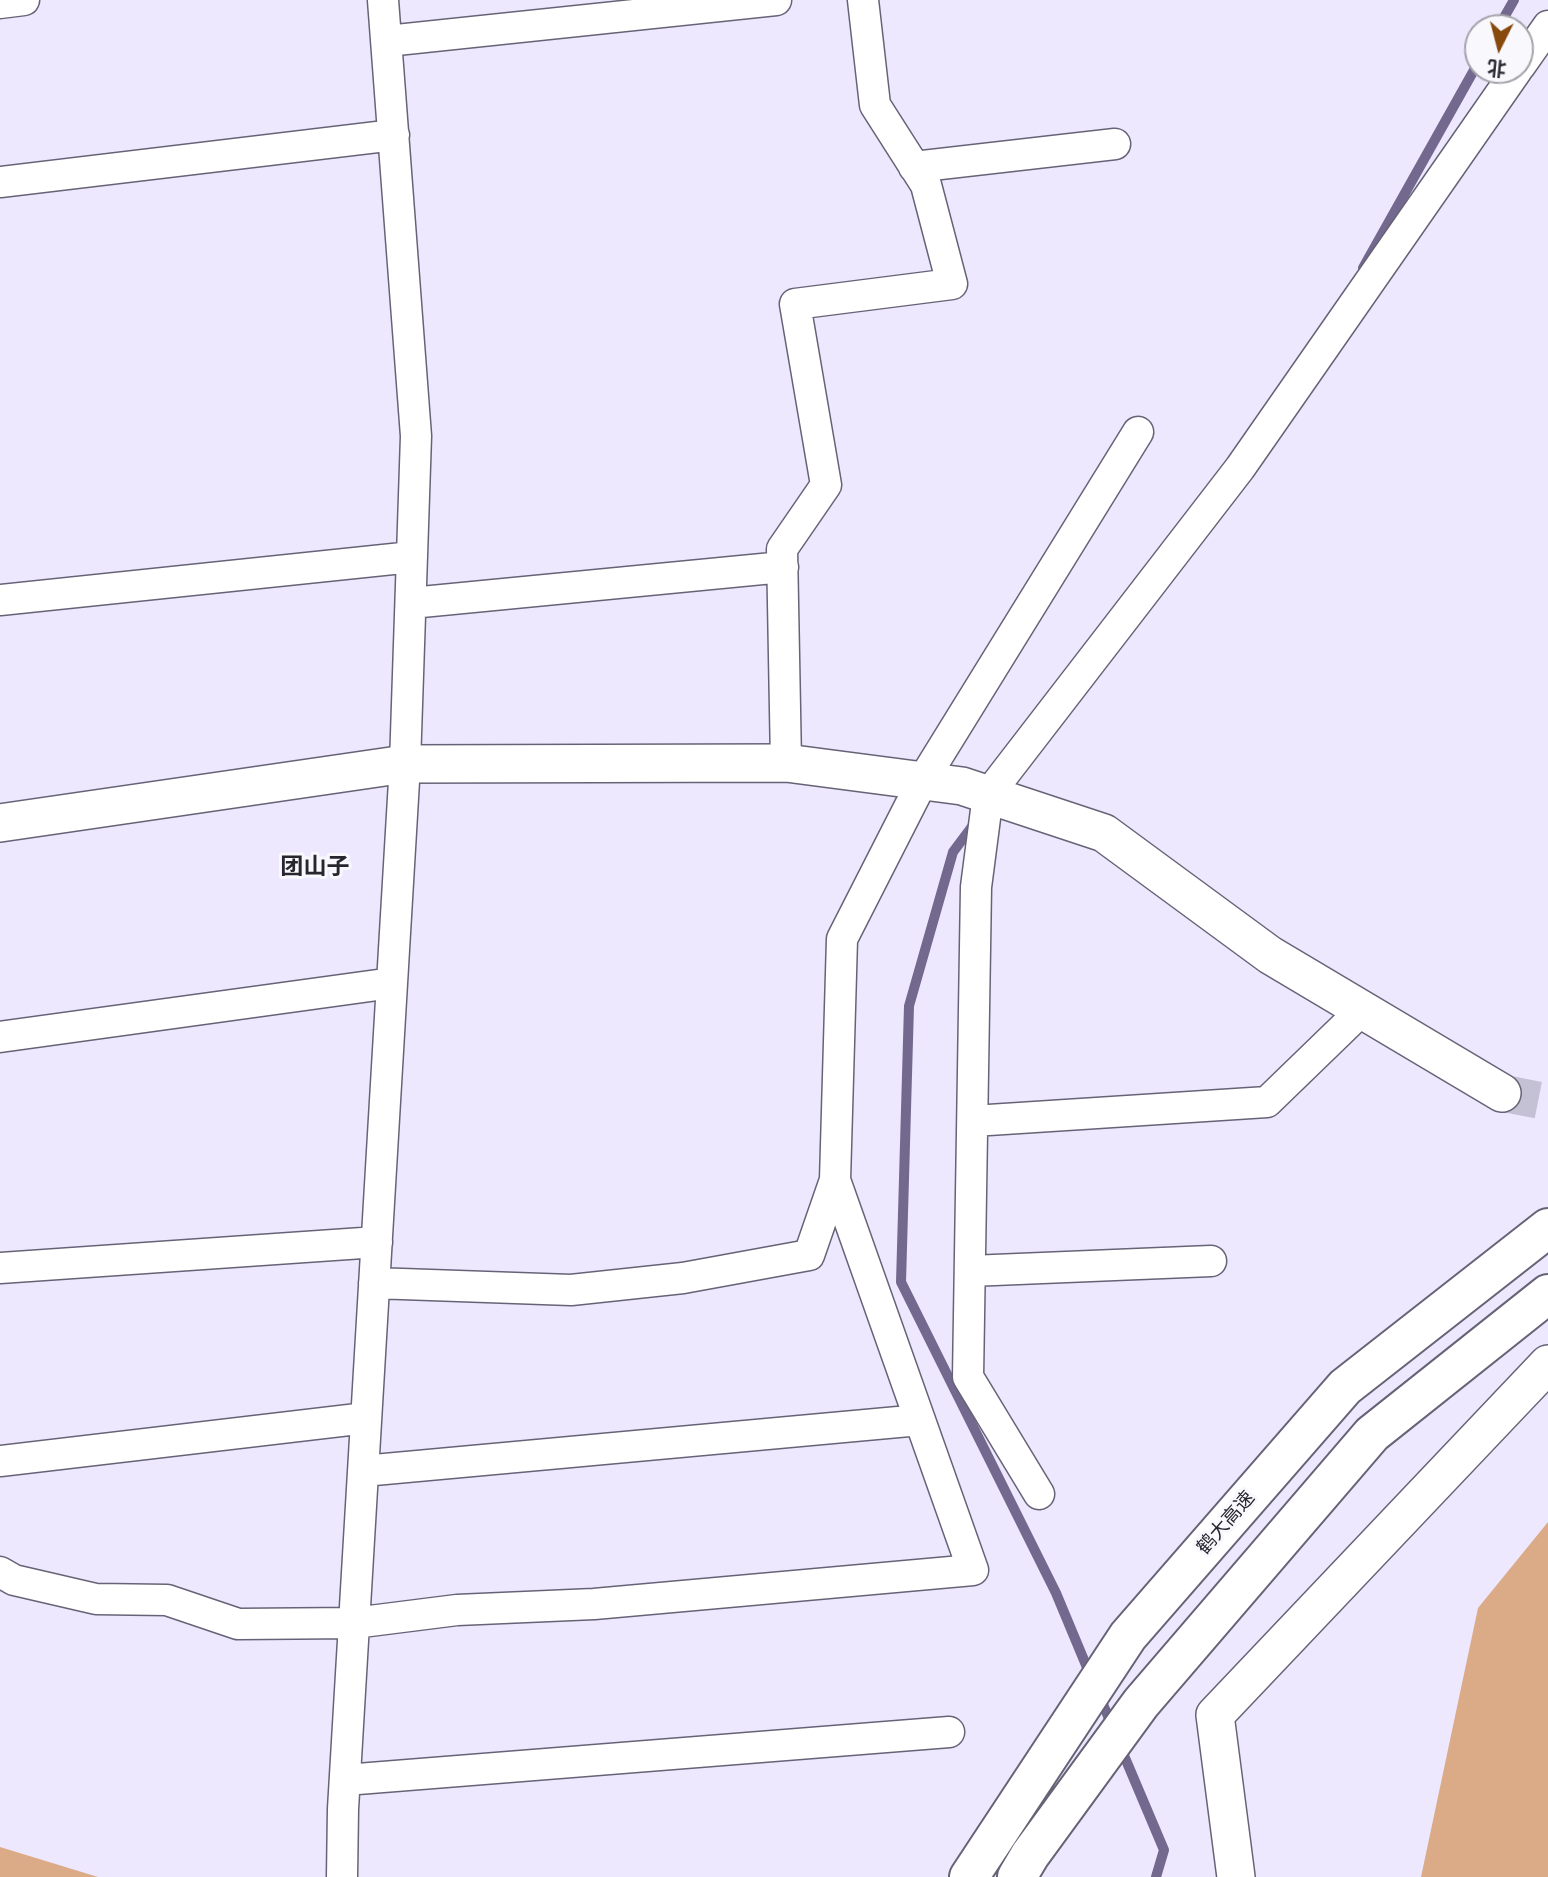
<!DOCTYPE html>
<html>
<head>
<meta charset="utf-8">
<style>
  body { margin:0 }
  #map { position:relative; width:1548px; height:1877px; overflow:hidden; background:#ede8fe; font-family:Figtree,"Noto Sans SC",sans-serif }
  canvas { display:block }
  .north { position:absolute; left:1464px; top:14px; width:70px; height:70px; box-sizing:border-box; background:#f9f8fd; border:2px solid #a5a4aa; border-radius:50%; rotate:186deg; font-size:19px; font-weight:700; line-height:28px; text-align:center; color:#27252e }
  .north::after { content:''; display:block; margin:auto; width:24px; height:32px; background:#88490c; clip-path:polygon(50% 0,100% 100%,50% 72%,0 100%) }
</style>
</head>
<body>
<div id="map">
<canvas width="1548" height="1877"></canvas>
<div class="north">北</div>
</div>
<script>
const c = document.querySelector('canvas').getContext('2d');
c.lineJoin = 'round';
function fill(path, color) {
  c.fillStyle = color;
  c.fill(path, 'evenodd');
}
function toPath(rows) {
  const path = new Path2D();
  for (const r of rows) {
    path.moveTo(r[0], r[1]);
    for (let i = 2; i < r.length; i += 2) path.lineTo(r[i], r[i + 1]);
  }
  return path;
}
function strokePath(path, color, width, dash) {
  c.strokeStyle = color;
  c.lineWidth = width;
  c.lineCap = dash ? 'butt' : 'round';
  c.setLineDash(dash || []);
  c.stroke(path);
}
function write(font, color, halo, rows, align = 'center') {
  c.font = font + ' Figtree,"Noto Sans SC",sans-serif';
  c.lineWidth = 6;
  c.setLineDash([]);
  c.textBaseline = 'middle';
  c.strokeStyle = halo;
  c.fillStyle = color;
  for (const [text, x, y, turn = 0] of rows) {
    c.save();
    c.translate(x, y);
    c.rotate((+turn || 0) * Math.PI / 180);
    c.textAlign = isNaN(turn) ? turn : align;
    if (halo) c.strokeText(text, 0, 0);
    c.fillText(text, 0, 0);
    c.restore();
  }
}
fill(toPath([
  [1548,1522,1548,1877,1421,1877,1478,1608],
  [0,1847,98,1877,0,1877]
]), '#dbaa87');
strokePath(toPath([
  [1498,28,1514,0],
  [1363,268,1478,63],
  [977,820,953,852,909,1006,901,1282,1056,1593,1091,1677],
  [1099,1695,1113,1728],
  [1120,1746,1164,1850,1156,1877]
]), '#73698f', 10);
strokePath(toPath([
  [1502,1093,1548,1102]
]), '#c5c1d4', 37, [37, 18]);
const minor = toPath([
  [0,3,24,0],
  [387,41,776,0],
  [1520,66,1548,26],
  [914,167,1115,144],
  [0,182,394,135],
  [0,600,412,557],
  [411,603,783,567],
  [786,763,782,549,826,485,795,304,952,284,926,185,875,105,863,0],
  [0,1037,392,983],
  [973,1121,1267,1102,1362,1010],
  [0,1268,377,1242],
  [970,1271,1211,1261],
  [374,1283,571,1290,683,1278,809,1255,835,1180,842,939,923,780,1138,432],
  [0,1461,366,1418],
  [363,1471,920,1420],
  [1039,1494,968,1377,976,887,988,795,1240,468,1517,70],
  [0,1572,14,1580,96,1599,167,1600,238,1624,354,1623,457,1610,594,1604,973,1570,835,1180],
  [345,1780,949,1732],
  [342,1877,343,1809,405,764,416,436,383,0]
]);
const tertiary = toPath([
  [0,823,405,764,786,763,962,786,1104,833,1270,955,1502,1093],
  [1236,1877,1215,1715,1548,1364]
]);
const motorway = toPath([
  [969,1877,1128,1636,1345,1387,1548,1228],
  [1017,1877,1030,1855,1141,1703,1372,1434,1548,1294]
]);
strokePath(minor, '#676376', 33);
strokePath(tertiary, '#676376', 40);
strokePath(motorway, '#676376', 42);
strokePath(minor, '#fff', 30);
strokePath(tertiary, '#fff', 37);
strokePath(motorway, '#fff', 38);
write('19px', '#27252e', '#f9f8fd', [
  ["鹤大高速",1226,1523,-49]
]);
write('bold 23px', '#27252e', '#f9f8fd', [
  ["团山子",315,867]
]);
</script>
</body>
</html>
